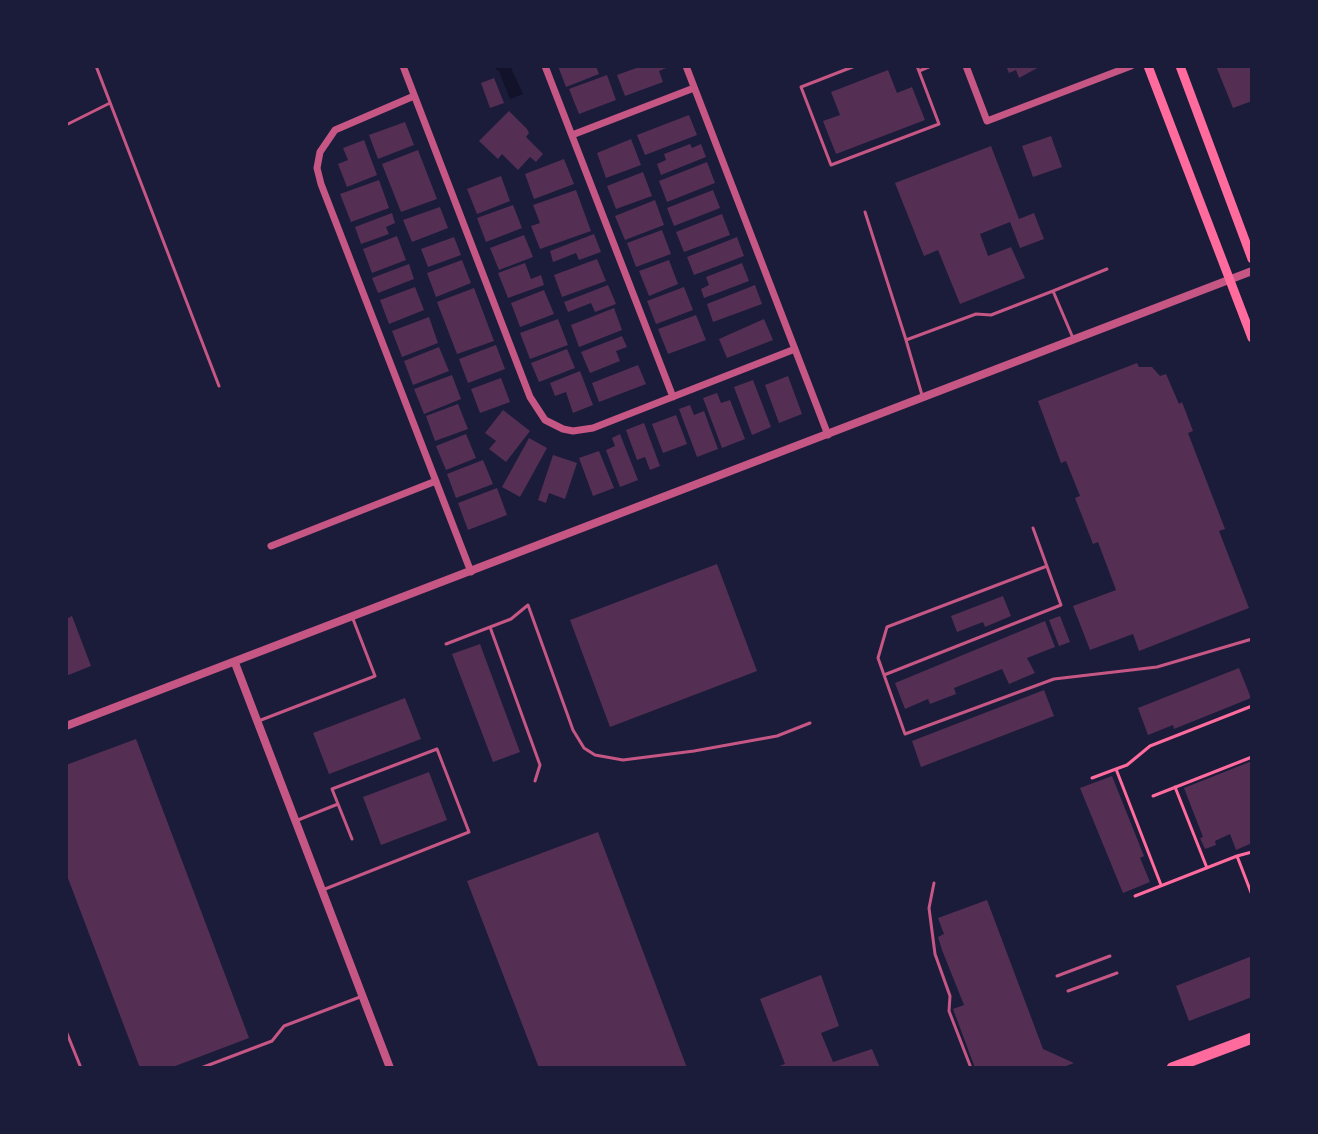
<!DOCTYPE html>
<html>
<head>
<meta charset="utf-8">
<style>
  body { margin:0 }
  #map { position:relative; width:1318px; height:1134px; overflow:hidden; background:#1b1b3a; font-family:Montserrat,sans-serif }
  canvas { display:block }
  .frame { position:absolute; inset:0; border:68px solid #1b1b3a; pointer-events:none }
</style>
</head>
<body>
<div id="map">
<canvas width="1318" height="1134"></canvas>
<div class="frame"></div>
</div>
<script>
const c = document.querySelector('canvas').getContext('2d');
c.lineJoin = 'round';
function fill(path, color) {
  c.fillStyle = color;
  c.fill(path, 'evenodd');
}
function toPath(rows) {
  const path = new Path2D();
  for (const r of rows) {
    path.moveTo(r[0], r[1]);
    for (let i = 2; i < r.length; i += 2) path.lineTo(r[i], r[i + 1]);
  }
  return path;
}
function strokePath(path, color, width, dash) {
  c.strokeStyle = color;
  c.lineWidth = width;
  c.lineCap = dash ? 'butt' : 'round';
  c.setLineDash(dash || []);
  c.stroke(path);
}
fill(toPath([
  [502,66,510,66,523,94,510,99,499,71,495,69]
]), '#12122b');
fill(toPath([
  [558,66,596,66,599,74,566,87],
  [642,66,671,66,659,71,663,82,625,96,617,75],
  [1006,66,1041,66,1019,78,1016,70,1009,73],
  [1216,66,1252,66,1252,101,1233,108],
  [888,70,897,93,912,87,925,120,836,154,823,121,840,115,831,92],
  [607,75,616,100,579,114,569,89],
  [494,78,504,103,490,108,481,83],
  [509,111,527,129,529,133,526,137,543,154,536,162,530,157,518,170,502,154,498,159,479,141],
  [689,115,697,135,645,155,637,135],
  [405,122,414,145,378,159,369,135],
  [1051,136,1062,167,1033,177,1022,146],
  [631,139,641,165,606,178,597,153],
  [364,140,377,175,347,187,338,164,348,160,343,148],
  [690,144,692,148,701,144,706,157,661,175,657,164,666,160,664,154],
  [991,146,1019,219,1034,213,1044,239,1020,248,1010,222,980,234,988,256,1011,247,1025,278,960,304,938,250,924,256,895,183],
  [418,150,437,199,401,212,382,164],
  [564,159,574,184,534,199,525,174],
  [707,162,715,183,667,202,659,181],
  [643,172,652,196,616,209,607,186],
  [501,176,510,201,477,214,467,189],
  [379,180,389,208,351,222,340,194],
  [576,190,591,231,540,249,531,226,540,223,533,205],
  [713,190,720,208,674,226,667,208],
  [655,200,664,225,625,240,615,216],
  [513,205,522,228,486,242,477,218],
  [440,207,448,228,412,242,403,220],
  [392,213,395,223,386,227,389,234,361,244,355,227],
  [722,214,730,235,684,252,676,232],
  [662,230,671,254,636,267,627,243],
  [594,234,601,252,579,260,576,253,553,262,550,251],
  [524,235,533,257,499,270,490,248],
  [397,236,406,260,372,273,363,249],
  [454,237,461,255,428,267,421,249],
  [737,237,744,256,694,275,687,257],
  [597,259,606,281,562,297,554,275],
  [462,260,471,283,436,297,427,273],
  [669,260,678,284,649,296,639,271],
  [525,263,531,279,541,275,544,285,508,298,498,273],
  [742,263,749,281,704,298,701,289,709,285,706,277],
  [409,264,414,279,378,293,372,278],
  [608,285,616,304,595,312,591,303,568,312,564,302],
  [755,285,762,304,713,322,707,304],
  [415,287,424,310,389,324,380,300],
  [684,287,693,310,656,324,647,301],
  [474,288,494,341,457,354,437,302],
  [544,290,554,314,520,327,511,303],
  [614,308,622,330,579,347,571,325],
  [696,315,706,340,668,354,658,329],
  [429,317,438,343,402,357,392,331],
  [558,319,568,345,530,359,520,333],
  [764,319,773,340,727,358,719,339],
  [622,336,627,347,616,351,620,361,590,373,581,352],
  [496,345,505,369,468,383,459,359],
  [439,347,449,371,413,385,404,361],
  [567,349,575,368,539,382,531,363],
  [1137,363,1139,367,1152,367,1160,376,1166,374,1179,404,1182,402,1193,431,1188,433,1225,529,1219,531,1249,608,1139,651,1133,634,1090,650,1073,606,1116,590,1098,542,1093,544,1075,498,1080,496,1066,461,1061,463,1038,401],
  [638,365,646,384,599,402,592,383],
  [580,371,593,405,573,413,566,392,555,396,550,383],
  [452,375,461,399,424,414,414,389],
  [788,376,802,414,779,423,765,385],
  [501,378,510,402,480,413,471,389],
  [753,380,771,427,752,435,734,387],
  [717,393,721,403,730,400,745,439,722,448,703,398],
  [458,404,468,429,435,441,426,416],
  [690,405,694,415,704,411,718,449,697,457,679,409],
  [503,410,530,431,506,462,489,449,496,441,485,433],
  [676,415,687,444,663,453,652,424],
  [644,423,660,466,650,470,645,457,637,460,626,430],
  [466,434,476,458,446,470,436,446],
  [620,434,638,480,620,487,606,450,615,446,612,438],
  [529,438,547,448,520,497,502,487],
  [599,451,614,488,593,496,579,458],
  [553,455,577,463,565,499,549,493,546,503,538,500],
  [483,460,493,484,456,498,447,474],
  [497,488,507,515,468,530,458,503],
  [717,564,757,671,610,727,570,620],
  [1003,596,1011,616,985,627,983,622,957,632,951,616],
  [72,616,91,666,66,676,66,619],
  [1060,616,1070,642,1059,646,1049,620],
  [1045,621,1055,647,1027,658,1035,673,1009,684,1002,669,954,688,956,694,930,704,928,699,905,709,895,683],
  [480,644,520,752,493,762,452,654],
  [1239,668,1251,698,1174,729,1173,725,1148,735,1138,708],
  [1044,690,1054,716,921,767,912,741],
  [405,698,421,739,329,774,313,733],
  [136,739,249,1038,170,1068,140,1068,66,873,66,765],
  [1252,761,1252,843,1236,850,1230,834,1215,841,1216,845,1205,849,1200,838,1203,837,1184,788],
  [429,772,447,820,381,845,363,797],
  [1112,776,1144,856,1140,858,1150,882,1123,893,1080,788],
  [598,832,687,1068,539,1068,467,881],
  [987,900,1043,1049,1074,1063,1061,1068,975,1068,953,1009,964,1005,942,950,938,937,944,934,938,918],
  [1252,956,1252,997,1189,1021,1176,986],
  [821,975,839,1026,821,1033,833,1062,872,1049,880,1068,774,1068,785,1064,760,999]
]), '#542f53');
strokePath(toPath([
  [1116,769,1127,765,1150,746,1252,706],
  [1092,778,1116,769,1161,885],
  [1175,787,1207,868],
  [1153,796,1252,757],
  [1237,856,1252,852],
  [1135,896,1237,856,1252,895]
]), '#ff6b9d', 3);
strokePath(toPath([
  [96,66,219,386],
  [855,66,801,87,831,165,939,124,917,66],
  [919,71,931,66],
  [66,125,110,103],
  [865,212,906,340],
  [1053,291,1107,269],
  [922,395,906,340,976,314,991,315,1053,291,1073,338],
  [1047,566,887,627,878,658,905,734,1054,679,1157,667,1252,639],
  [490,627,540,765,535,781],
  [446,644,511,619,528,605,573,730,584,748,595,755,623,760,694,751,777,736,810,723],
  [884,675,1061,605,1033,528],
  [261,720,375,676,353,619],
  [338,804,352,839],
  [298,820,338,804,332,789,437,749,469,832,325,889],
  [934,883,929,908,935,954,950,996,949,1011,971,1068],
  [1057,976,1110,956],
  [1068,991,1117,973],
  [66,1031,81,1068],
  [201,1068,272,1041,284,1026,360,997],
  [1251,1068,1252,1068]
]), '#c65784', 3);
strokePath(toPath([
  [403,66,530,397,545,420,563,429,573,431,593,428,795,349],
  [545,66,673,397],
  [686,66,828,435],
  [966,66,987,121,1131,66],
  [414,96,335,130,320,152,317,168,321,184,471,572],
  [572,135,694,88],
  [271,546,436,481]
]), '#c65784', 7);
strokePath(toPath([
  [235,663,390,1068],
  [66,726,1252,271]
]), '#c65784', 8);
strokePath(toPath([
  [1148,66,1252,338],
  [1180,66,1252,259]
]), '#ff6b9d', 9);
strokePath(toPath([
  [1172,1068,1252,1038]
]), '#ff6b9d', 11);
</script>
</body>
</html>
